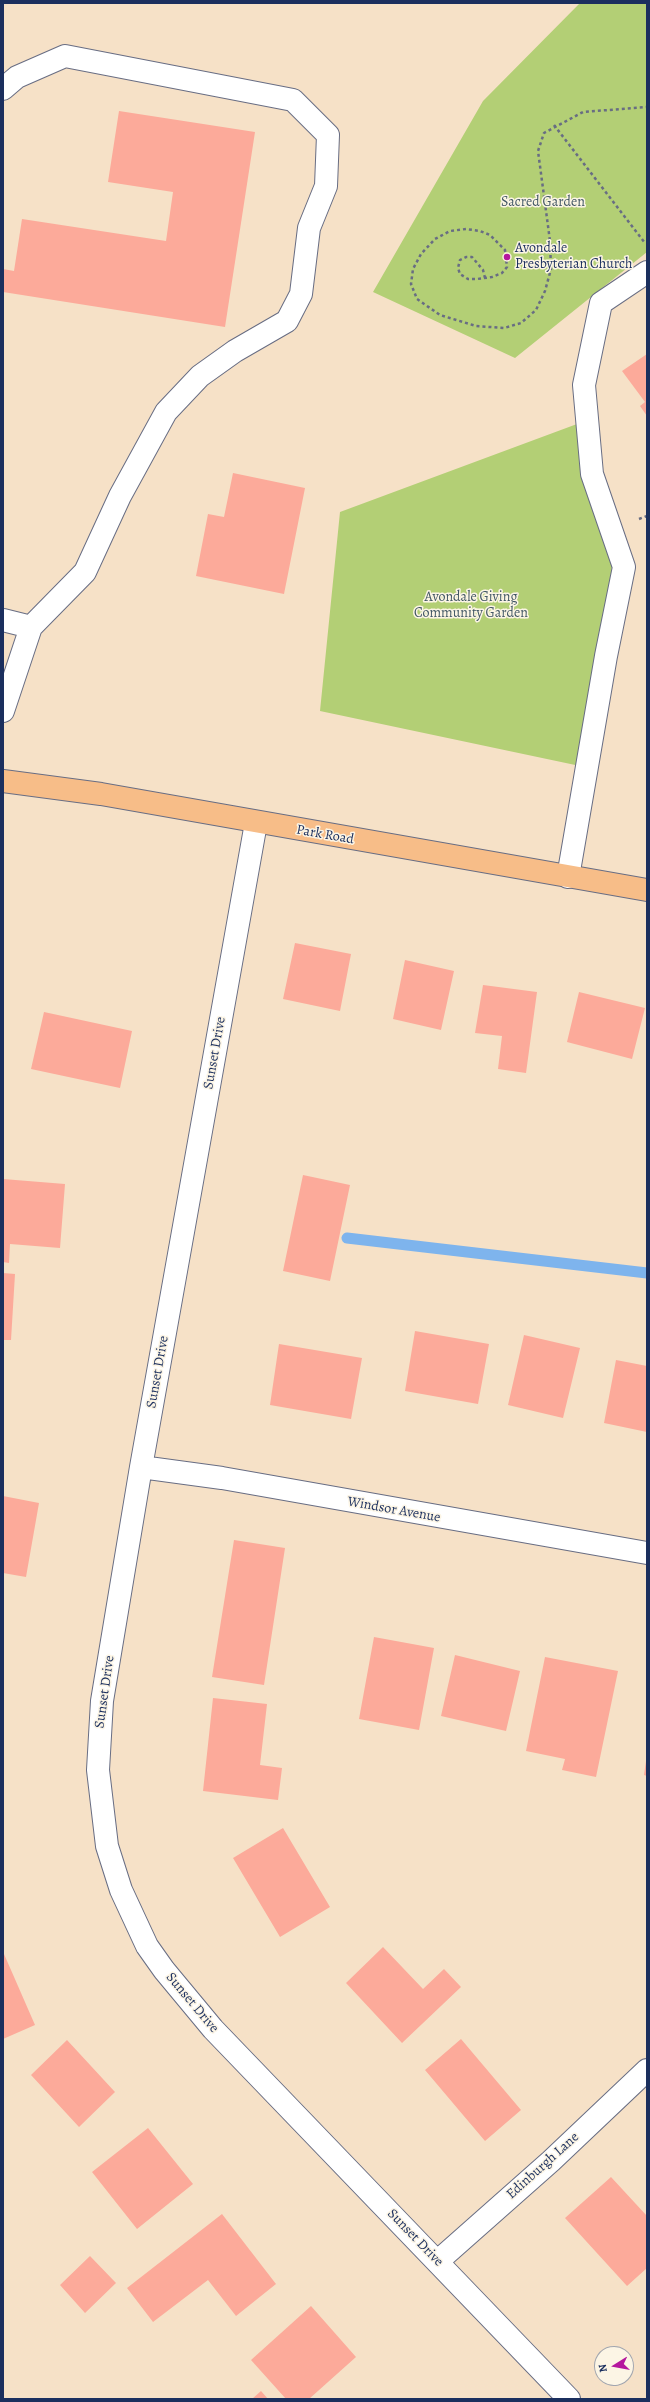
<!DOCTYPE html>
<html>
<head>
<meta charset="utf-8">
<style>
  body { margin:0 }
  #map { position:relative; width:650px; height:2402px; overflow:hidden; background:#f6e1c7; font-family:Alegreya,serif }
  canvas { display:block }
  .frame { position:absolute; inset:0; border:4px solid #1b2f5e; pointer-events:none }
  .north { position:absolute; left:594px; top:2346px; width:40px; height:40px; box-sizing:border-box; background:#fcf5e5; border:1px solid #a2a6af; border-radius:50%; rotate:259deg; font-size:11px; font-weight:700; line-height:16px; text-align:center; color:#1b2f5e }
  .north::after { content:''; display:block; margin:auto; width:14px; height:18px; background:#b5179e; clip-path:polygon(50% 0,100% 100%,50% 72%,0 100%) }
</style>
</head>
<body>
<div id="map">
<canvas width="650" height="2402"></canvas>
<div class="frame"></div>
<div class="north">N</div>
</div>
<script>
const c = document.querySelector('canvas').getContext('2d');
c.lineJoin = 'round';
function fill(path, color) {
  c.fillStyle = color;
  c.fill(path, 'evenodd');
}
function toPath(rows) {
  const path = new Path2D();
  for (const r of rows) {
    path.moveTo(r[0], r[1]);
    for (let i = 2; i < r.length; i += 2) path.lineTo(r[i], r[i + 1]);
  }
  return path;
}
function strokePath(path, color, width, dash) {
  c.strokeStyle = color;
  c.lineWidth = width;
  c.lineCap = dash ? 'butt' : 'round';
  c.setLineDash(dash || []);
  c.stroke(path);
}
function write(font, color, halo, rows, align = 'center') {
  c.font = font + ' Alegreya,serif';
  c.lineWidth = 3;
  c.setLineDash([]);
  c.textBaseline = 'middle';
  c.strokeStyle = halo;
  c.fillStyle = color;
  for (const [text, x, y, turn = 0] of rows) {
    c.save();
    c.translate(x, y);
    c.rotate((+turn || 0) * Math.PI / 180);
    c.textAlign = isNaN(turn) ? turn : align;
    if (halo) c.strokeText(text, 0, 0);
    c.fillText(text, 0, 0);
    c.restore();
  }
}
fill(toPath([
  [580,3,647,3,647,252,515,358,373,292,483,101],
  [577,424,612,567,580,766,320,711,340,512]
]), '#b3cf75');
strokePath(toPath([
  [347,1238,647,1273]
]), '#7eb4ed', 11);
fill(toPath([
  [119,111,255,132,225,327,3,292,3,269,14,271,22,219,166,241,173,192,108,182],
  [647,354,647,416,640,406,645,402,622,371],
  [233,473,305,488,284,594,196,576,208,514,224,517],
  [295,943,351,954,340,1011,283,999],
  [405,960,454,971,441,1030,393,1019],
  [483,985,537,992,526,1073,498,1069,502,1036,475,1033],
  [579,992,645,1008,632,1059,567,1042],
  [44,1012,132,1031,120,1088,31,1069],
  [303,1175,350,1185,330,1281,283,1271],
  [3,1179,65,1184,60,1248,10,1244,9,1263,3,1262],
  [3,1273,15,1274,11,1340,3,1340],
  [415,1331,489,1344,478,1404,405,1391],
  [524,1335,580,1348,563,1418,508,1405],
  [279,1344,362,1358,351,1419,270,1405],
  [616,1360,647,1366,647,1432,604,1423],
  [3,1496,39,1503,26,1577,3,1573],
  [234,1540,285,1548,264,1685,212,1677],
  [374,1637,434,1648,419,1730,359,1719],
  [455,1655,520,1671,506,1731,441,1716],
  [545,1657,618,1671,596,1777,562,1770,565,1759,526,1751],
  [213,1698,267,1704,260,1765,282,1768,278,1800,203,1791],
  [646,1761,647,1762,647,1776,644,1775],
  [283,1828,330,1907,280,1937,233,1858],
  [383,1947,423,1989,444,1969,461,1987,402,2043,346,1983],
  [4,1954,35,2025,3,2039,3,1955],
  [461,2039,521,2110,485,2141,425,2070],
  [67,2040,115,2092,79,2127,31,2075],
  [148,2128,193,2184,137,2229,92,2172],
  [611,2177,647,2216,647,2268,627,2286,565,2218],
  [222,2214,276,2284,236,2316,208,2280,153,2322,127,2288],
  [90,2256,116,2283,85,2313,60,2285],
  [311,2306,356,2357,309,2399,286,2399,251,2360],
  [261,2391,268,2399,252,2399]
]), '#fcaa9a');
const minor = toPath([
  [3,89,17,77,65,56,293,100,328,135,326,186,309,228,301,294,287,321,235,351,200,376,166,412,120,496,85,572,31,627,3,620],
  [3,711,31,627],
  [256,823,141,1467,102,1701,98,1770,107,1846,121,1890,147,1946,164,1970,213,2029,569,2399],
  [568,877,606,656,624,567,592,474,584,385,601,303,647,272],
  [141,1467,222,1478,647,1553],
  [438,2261,551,2161,647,2070]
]);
const major = toPath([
  [3,781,101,794,647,890]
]);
strokePath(minor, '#686d83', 24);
strokePath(major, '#686d83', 24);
strokePath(toPath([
  [554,125,645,243],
  [485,278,483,270,472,257,466,257,460,260,458,268,460,274,468,279,477,279,492,277,502,273,507,267,505,250,490,235,480,231,466,229,450,231,435,239,421,254,413,269,411,284,417,299,440,315,476,326,504,328,521,323,536,310,545,291,551,269,550,241,538,151,544,133,583,112,647,107],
  [639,519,647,516]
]), '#686d83', 2.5, [3, 3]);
strokePath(minor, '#fff', 22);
strokePath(major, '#f7bd88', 22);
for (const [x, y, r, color] of [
  [507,257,4,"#b5179e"]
]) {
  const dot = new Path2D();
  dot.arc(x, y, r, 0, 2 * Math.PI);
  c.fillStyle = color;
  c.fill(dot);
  strokePath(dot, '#fcf5e5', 1.5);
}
write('14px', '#415764', '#fcf5e5', [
  ["Sacred Garden",543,203],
  ["Avondale Giving",471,598],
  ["Community Garden",471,614]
]);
write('14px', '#1b2f5e', '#fcf5e5', [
  ["Avondale",515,249],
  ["Presbyterian Church",515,265]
], 'left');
write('14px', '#1b2f5e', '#fcf5e5', [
  ["Park Road",325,835,10],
  ["Sunset Drive",215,1053,-80],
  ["Sunset Drive",158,1372,-80],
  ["Windsor Avenue",394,1510,10],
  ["Sunset Drive",105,1692,-82],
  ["Sunset Drive",192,2003,50],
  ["Edinburgh Lane",543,2166,-42],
  ["Sunset Drive",415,2238,46]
]);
</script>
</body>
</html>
